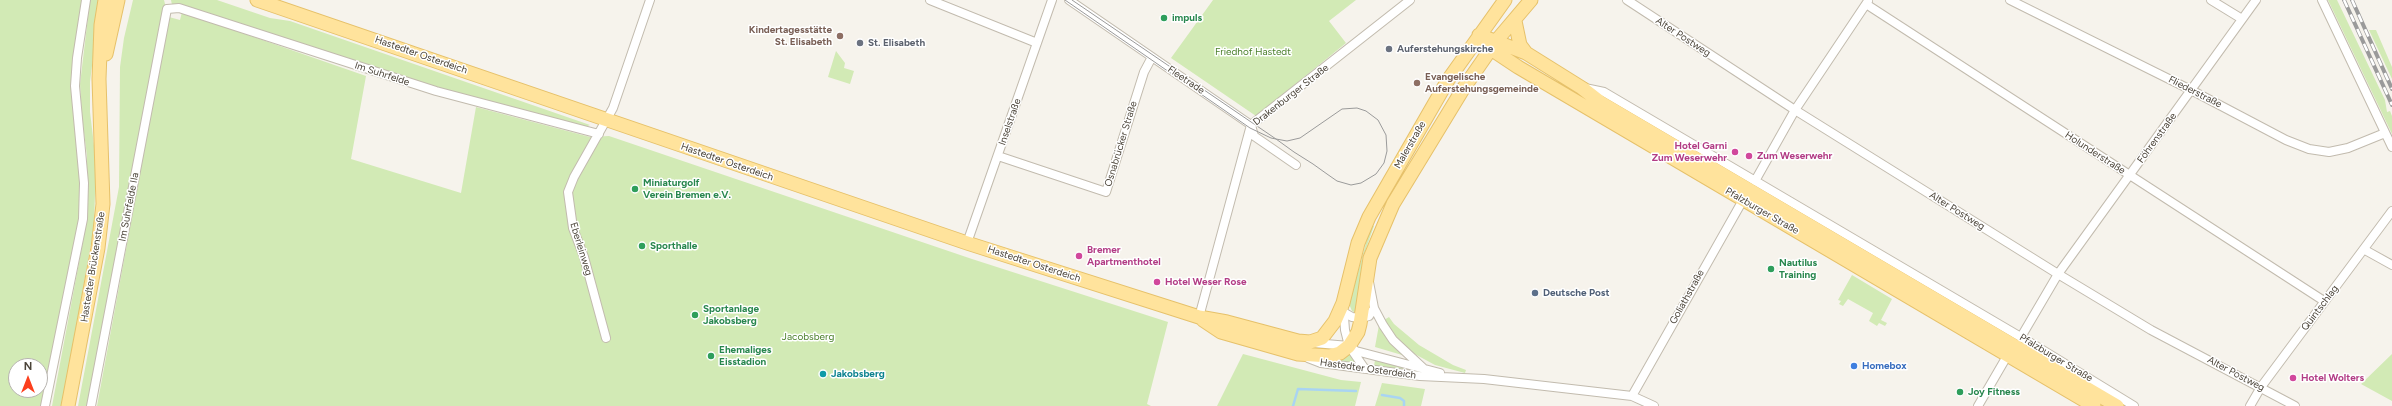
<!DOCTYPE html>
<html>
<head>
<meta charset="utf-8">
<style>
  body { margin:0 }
  #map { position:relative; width:2392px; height:406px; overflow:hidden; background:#f6f3ec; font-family:Figtree,sans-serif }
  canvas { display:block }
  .north { position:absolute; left:8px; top:358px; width:40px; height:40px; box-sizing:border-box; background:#fff; border:1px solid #b7b4b0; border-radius:50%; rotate:0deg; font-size:11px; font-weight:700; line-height:16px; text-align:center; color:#4b4439 }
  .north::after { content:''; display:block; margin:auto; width:14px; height:18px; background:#fc3f1d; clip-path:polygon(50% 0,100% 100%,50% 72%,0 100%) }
</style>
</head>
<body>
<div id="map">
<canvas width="2392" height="406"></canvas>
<div class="north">N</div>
</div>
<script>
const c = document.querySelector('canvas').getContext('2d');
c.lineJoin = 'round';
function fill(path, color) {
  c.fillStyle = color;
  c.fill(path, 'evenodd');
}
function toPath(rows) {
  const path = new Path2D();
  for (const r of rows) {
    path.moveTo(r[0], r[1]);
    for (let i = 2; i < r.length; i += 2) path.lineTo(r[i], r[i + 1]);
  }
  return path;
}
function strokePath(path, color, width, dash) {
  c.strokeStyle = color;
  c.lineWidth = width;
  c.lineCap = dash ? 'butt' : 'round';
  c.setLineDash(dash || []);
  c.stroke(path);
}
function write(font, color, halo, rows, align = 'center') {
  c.font = font + ' Figtree,sans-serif';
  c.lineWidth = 3;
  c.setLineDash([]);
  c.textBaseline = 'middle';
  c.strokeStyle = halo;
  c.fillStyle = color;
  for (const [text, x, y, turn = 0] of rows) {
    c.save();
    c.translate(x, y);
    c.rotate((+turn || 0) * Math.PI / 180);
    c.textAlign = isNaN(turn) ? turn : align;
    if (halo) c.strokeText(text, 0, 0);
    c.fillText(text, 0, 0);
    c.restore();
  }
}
fill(toPath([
  [0,0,82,0,74,56,73,111,81,182,80,218,44,406,0,406],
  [16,366,40,366,40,390,16,390],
  [90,0,100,0,90,82,90,112,96,162,94,227,62,406,52,406,87,220,87,156,82,117,80,84],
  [133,0,164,0,166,8,89,406,78,406,119,187,120,67,124,38],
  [171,0,217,0,270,18,290,21,590,125,583,128,510,109,504,105,471,98,172,5],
  [1213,0,1356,0,1329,21,1346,43,1256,116,1171,58],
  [2328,0,2337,0,2385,100,2387,112,2390,111,2392,116,2392,134],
  [182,12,366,76,351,159,461,193,476,107,590,137,609,136,972,259,1168,322,1147,404,1151,406,97,406,169,17,180,20],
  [2369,30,2376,30,2392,67,2392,79],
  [836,51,845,63,844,68,854,71,850,84,828,77],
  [1371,225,1374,226,1363,257,1356,313,1352,311,1349,304],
  [1852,275,1892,299,1881,320,1887,323,1885,326,1879,323,1877,326,1869,321,1873,313,1848,299,1843,306,1839,304,1841,301,1838,300],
  [1389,317,1394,324,1419,345,1453,365,1466,370,1465,373,1435,365,1411,352,1391,331,1384,320],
  [1379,325,1403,354,1402,355,1375,347],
  [1349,353,1361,365,1330,362],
  [1243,354,1341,380,1361,382,1355,406,1217,406],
  [2392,354,2392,401,2361,384],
  [1375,360,1426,373,1374,366],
  [1382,383,1425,389,1421,406,1375,406]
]), '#d2eab5');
strokePath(toPath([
  [1382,395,1400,398,1404,401,1404,406],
  [1293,406,1298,389,1356,391]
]), '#a9d4f2', 2.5);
const minor = toPath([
  [930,0,1037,43],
  [1069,0,1251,125,1254,136,1296,165],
  [1627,0,1795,110,2058,274,2151,330,2295,406],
  [2010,0,2191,90,2286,140,2309,149,2329,152,2348,148,2385,133],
  [2211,0,2242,19],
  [2322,0,2392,147],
  [1866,4,2324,301],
  [1585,88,1604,92,2036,346,2134,406],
  [998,156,1106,192,1144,72,1152,57],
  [1755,181,1795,110,1868,1],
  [967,243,1052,0],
  [2365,250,2392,265],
  [1369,282,1374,308,1383,325,1393,340,1423,368],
  [1343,304,1345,330,1349,346,1365,369],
  [1345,313,1352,317,1361,318,1369,316,1374,308],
  [1199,317,1251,125,1410,0],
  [2021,337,2058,274,2256,0],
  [606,338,584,257,573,228,568,192,574,177,613,108,650,0],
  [1314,343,1349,346,1356,351,1440,373],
  [1308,358,1321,363,1420,376,1484,379,1632,396,1654,406],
  [1632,396,1743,200],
  [45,406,83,219,84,183,75,86,77,58,86,0],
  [91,406,167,9,179,8,436,91,599,134],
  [1978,406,2010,351],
  [2250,406,2261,387,2392,211]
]);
const primary = toPath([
  [257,0,967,243,1199,317,1227,322,1298,341,1310,342,1322,338,1335,321,1343,303,1358,243,1369,217,1448,80,1505,0],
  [1515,21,1520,45,1526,53],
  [1479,35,1526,53,1582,88,1600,102,2117,406],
  [1479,35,1491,49,1518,67,2094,406],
  [106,54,118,0],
  [1203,320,1221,332,1298,354,1330,356,1340,353,1349,346,1358,332,1360,324,1370,258,1393,204,1463,89,1497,40,1531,0],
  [68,406,98,248,103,204,99,79,101,25,105,0]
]);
strokePath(minor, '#c2bbae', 10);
strokePath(primary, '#e6c16a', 15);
strokePath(minor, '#fff', 8);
strokePath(primary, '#ffe39c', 13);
strokePath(toPath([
  [1065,0,1250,128,1271,138,1276,139,1287,141,1300,138,1342,109,1357,108,1366,111,1378,120,1386,135,1387,151,1384,163,1376,174,1361,183,1351,185,1337,181,1327,174,1313,164,1294,152,1276,139,1147,51,1072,0]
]), '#9a9a9a', 1);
const rail = toPath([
  [2344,0,2392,105],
  [2352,0,2392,89]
]);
strokePath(rail, '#9a9a9a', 4);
strokePath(rail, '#fff', 2.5, [8]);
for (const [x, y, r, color] of [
  [1164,18,4,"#2e9e5b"],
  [840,36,4,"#8d6e63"],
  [860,43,4,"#6b7280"],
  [1389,49,4,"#6b7280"],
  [1417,83,4,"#8d6e63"],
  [1735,152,4,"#d1479c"],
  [1749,156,4,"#d1479c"],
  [635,189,4,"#2e9e5b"],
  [642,246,4,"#2e9e5b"],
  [1079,256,4,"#d1479c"],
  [1771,269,4,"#2e9e5b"],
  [1157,282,4,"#d1479c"],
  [1535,293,4,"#5c6f8a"],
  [695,315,4,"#2e9e5b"],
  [711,356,4,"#2e9e5b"],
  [1854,366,4,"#3f7fe0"],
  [823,374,4,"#0f9aa8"],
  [2293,378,4,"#d1479c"],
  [1960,392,4,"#2e9e5b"]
]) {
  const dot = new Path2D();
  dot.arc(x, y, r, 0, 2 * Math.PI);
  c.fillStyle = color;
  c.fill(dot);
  strokePath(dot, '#fff', 1.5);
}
write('bold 10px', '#27864d', '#fff', [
  ["impuls",1172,18],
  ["Miniaturgolf",643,183],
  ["Verein Bremen e.V.",643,195],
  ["Sporthalle",650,246],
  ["Nautilus",1779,263],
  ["Training",1779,275],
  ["Sportanlage",703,309],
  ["Jakobsberg",703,321],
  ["Ehemaliges",719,350],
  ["Eisstadion",719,362],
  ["Joy Fitness",1968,392]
], 'left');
write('bold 10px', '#785e54', '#fff', [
  ["Kindertagesstätte",832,30],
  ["St. Elisabeth",832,42],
  ["Evangelische",1425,77,"left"],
  ["Auferstehungsgemeinde",1425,89,"left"]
], 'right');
write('10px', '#4b4439', '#fff', [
  ["Alter Postweg",1683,37,33],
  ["Hastedter Osterdeich",421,55,19],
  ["Im Suhrfelde",382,74,18],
  ["Fleetrade",1186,80,34],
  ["Fliederstraße",2195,92,27],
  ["Drakenburger Straße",1291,95,-38],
  ["Inselstraße",1010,122,-71],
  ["Föhrenstraße",2157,138,-54],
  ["Osnabrücker Straße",1121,144,-73],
  ["Malerstraße",1410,145,-60],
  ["Holunderstraße",2095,153,33],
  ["Hastedter Osterdeich",727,162,19],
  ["Im Suhrfelde IIa",129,207,-79],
  ["Pfalzburger Straße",1762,211,30],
  ["Alter Postweg",1957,211,32],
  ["Eberleinweg",581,249,73],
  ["Hastedter Osterdeich",1034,264,18],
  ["Hastedter Brückenstraße",93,267,-81],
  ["Goliathstraße",1687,297,-61],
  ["Quintschlag",2320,308,-53],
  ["Pfalzburger Straße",2056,358,31],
  ["Hastedter Osterdeich",1368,369,8],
  ["Alter Postweg",2236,374,28]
]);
write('bold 10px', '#5b616d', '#fff', [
  ["St. Elisabeth",868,43],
  ["Auferstehungskirche",1397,49]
], 'left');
write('10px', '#4a7f2a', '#fff', [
  ["Friedhof Hastedt",1253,52],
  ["Jacobsberg",808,337]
]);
write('bold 10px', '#b23c85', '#fff', [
  ["Hotel Garni",1727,146,"right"],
  ["Zum Weserwehr",1727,158,"right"],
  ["Zum Weserwehr",1757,156],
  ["Bremer",1087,250],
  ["Apartmenthotel",1087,262],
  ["Hotel Weser Rose",1165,282],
  ["Hotel Wolters",2301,378]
], 'left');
write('bold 10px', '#4e5e75', '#fff', [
  ["Deutsche Post",1543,293]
], 'left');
write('bold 10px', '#366cbe', '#fff', [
  ["Homebox",1862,366]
], 'left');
write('bold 10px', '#0d838f', '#fff', [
  ["Jakobsberg",831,374]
], 'left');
</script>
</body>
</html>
